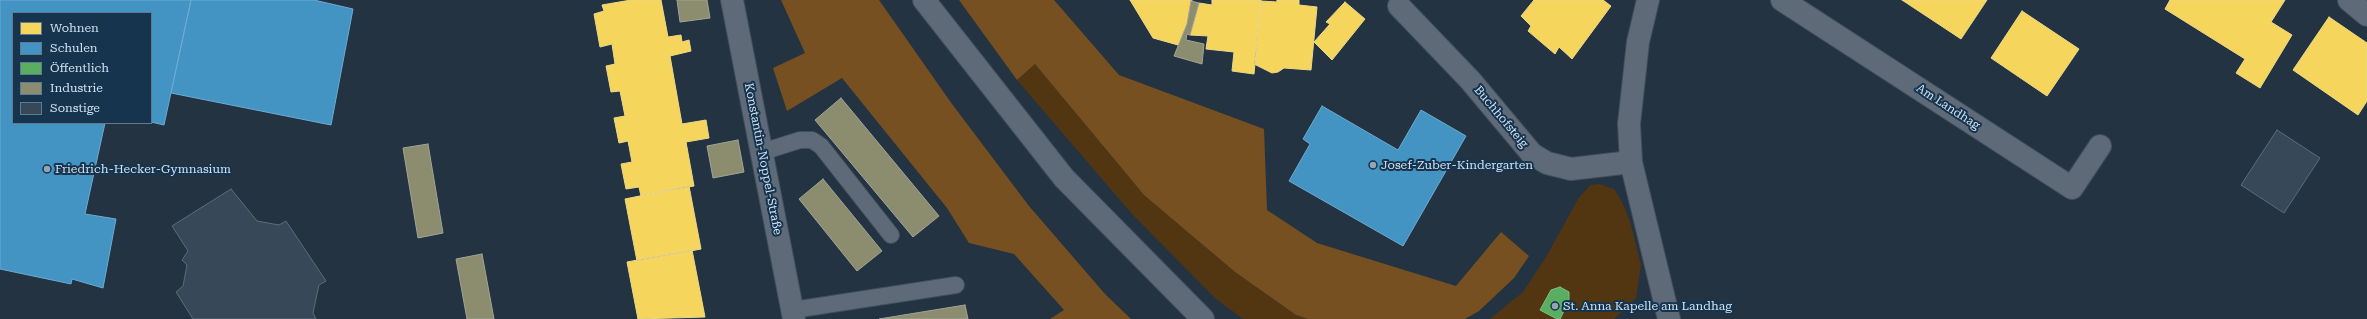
<!DOCTYPE html>
<html>
<head>
<meta charset="utf-8">
<style>
  body { margin:0 }
  #map { position:relative; width:2367px; height:319px; overflow:hidden; background:#233341; font-family:"Roboto Serif",serif }
  canvas { display:block }
  .legend { position:absolute; left:12px; top:12px; width:140px; height:112px; box-sizing:border-box; background:#16344e; border:1px solid #607a90; margin:0; padding:5px 7px; list-style:none; font-size:12px; color:#d0e2f2 }
  .legend li { display:flex; align-items:center; gap:8px; height:20px }
  .legend b { width:20px; border:1px solid #607a90 }
</style>
</head>
<body>
<div id="map">
<canvas width="2367" height="319"></canvas>
<ul class="legend">
<li><b style="height:11px;background:#f6d55c"></b>Wohnen</li>
<li><b style="height:11px;background:#4393c3"></b>Schulen</li>
<li><b style="height:11px;background:#5aae61"></b>Öffentlich</li>
<li><b style="height:11px;background:#8c8c6e"></b>Industrie</li>
<li><b style="height:11px;background:#374858"></b>Sonstige</li>
</ul>
</div>
<script>
const c = document.querySelector('canvas').getContext('2d');
c.lineJoin = 'round';
function fill(path, color) {
  c.fillStyle = color;
  c.fill(path, 'evenodd');
}
function toPath(rows) {
  const path = new Path2D();
  for (const r of rows) {
    path.moveTo(r[0], r[1]);
    for (let i = 2; i < r.length; i += 2) path.lineTo(r[i], r[i + 1]);
  }
  return path;
}
function strokePath(path, color, width, dash) {
  c.strokeStyle = color;
  c.lineWidth = width;
  c.lineCap = dash ? 'butt' : 'round';
  c.setLineDash(dash || []);
  c.stroke(path);
}
function write(font, color, halo, rows, align = 'center') {
  c.font = font + ' "Roboto Serif",serif';
  c.lineWidth = 4;
  c.setLineDash([]);
  c.textBaseline = 'middle';
  c.strokeStyle = halo;
  c.fillStyle = color;
  for (const [text, x, y, turn = 0] of rows) {
    c.save();
    c.translate(x, y);
    c.rotate((+turn || 0) * Math.PI / 180);
    c.textAlign = isNaN(turn) ? turn : align;
    if (halo) c.strokeText(text, 0, 0);
    c.fillText(text, 0, 0);
    c.restore();
  }
}
fill(toPath([
  [1035,64,1144,195,1235,272,1296,315,1308,319,1243,319,1216,299,1132,214,1017,80],
  [1599,184,1614,189,1622,202,1630,221,1641,265,1636,298,1614,319,1490,319,1523,292,1546,257,1578,199,1590,185]
]), '#523611');
fill(toPath([
  [781,0,879,0,952,104,1029,206,1105,294,1131,319,1050,319,1064,310,1014,254,969,243,947,208,842,78,787,111,773,68,805,53],
  [959,0,1054,0,1119,75,1264,129,1267,210,1317,243,1456,286,1501,232,1529,256,1514,278,1479,311,1465,319,1308,319,1296,315,1235,272,1144,195,1035,64,1017,80]
]), '#765020');
const homes = toPath([
  [631,0,661,0,668,37,681,35,682,42,689,40,691,51,670,56,682,124,706,120,709,138,686,142,694,186,641,196,639,187,626,189,621,164,632,162,628,141,619,143,614,118,625,116,620,91,611,92,606,66,615,64,612,44,600,47,594,14,604,11,602,5,631,0],
  [1130,0,1192,0,1187,24,1178,45,1153,38,1130,0],
  [1212,0,1261,0,1254,74,1232,71,1234,52,1206,49,1208,36,1190,35,1199,3,1212,5,1212,0],
  [1277,0,1299,0,1299,5,1317,7,1311,70,1284,68,1278,72,1272,73,1254,64,1261,1,1277,2,1277,0],
  [1534,0,1603,0,1611,6,1572,59,1559,47,1555,54,1528,31,1531,26,1521,16,1534,0],
  [1902,0,1987,0,1961,39,1902,0],
  [2170,0,2285,0,2271,22,2292,35,2260,88,2236,73,2245,59,2165,9,2170,0],
  [1345,2,1365,19,1332,60,1314,42,1330,24,1326,22,1345,2],
  [2022,11,2079,49,2047,96,1991,58,2022,11],
  [2329,17,2367,43,2367,101,2358,115,2293,70,2329,17],
  [689,186,701,249,637,261,625,199,689,186],
  [692,250,705,317,638,319,627,262,692,250]
]);
fill(homes, '#f6d55c');
strokePath(homes, '#ebd989', 1);
const schools = toPath([
  [0,0,191,0,164,125,151,122,151,13,13,13,13,123,105,123,85,214,116,219,103,288,72,279,71,284,0,269,0,0],
  [191,0,314,0,353,9,331,125,171,93,191,0],
  [1322,106,1398,150,1421,110,1466,136,1403,246,1289,181,1310,144,1303,139,1322,106]
]);
fill(schools, '#4393c3');
strokePath(schools, '#6dabd1', 1);
const public = toPath([
  [1560,287,1569,292,1569,301,1560,319,1557,319,1540,310,1551,290,1560,287]
]);
fill(public, '#5aae61');
strokePath(public, '#7dbe8c', 1);
const industry = toPath([
  [677,0,707,0,710,18,680,22,677,0],
  [1191,1,1199,3,1190,35,1187,34,1186,40,1204,44,1202,64,1174,56,1187,24,1191,1],
  [841,98,939,216,913,237,815,120,841,98],
  [738,140,744,172,713,178,707,146,738,140],
  [428,144,443,233,418,238,403,148,428,144],
  [823,179,882,251,857,271,799,199,823,179],
  [482,254,494,319,467,319,456,259,482,254],
  [965,305,968,319,879,319,965,305]
]);
fill(industry, '#8c8c6e');
strokePath(industry, '#a0a696', 1);
const building = toPath([
  [2277,130,2320,158,2284,213,2241,185,2277,130],
  [231,189,257,221,279,225,286,221,326,281,319,285,313,313,316,319,193,319,176,292,183,286,187,265,182,260,188,251,172,226,231,189]
]);
fill(building, '#374858');
strokePath(building, '#5e6c78', 1);
const service = toPath([
  [762,152,800,140,812,140,821,146,891,235],
  [793,310,956,285]
]);
const minor = toPath([
  [732,0,794,319],
  [1648,0,1638,42,1629,124,1631,162,1669,319],
  [1782,0,2072,188,2100,146],
  [2349,0,2367,15],
  [1399,6,1470,80,1532,154,1547,163,1571,169,1631,162]
]);
const tertiary = toPath([
  [924,0,1064,178,1203,319]
]);
strokePath(service, '#414f5b', 18);
strokePath(minor, '#414f5b', 24);
strokePath(tertiary, '#414f5b', 24);
strokePath(service, '#5e6a77', 16);
strokePath(minor, '#5e6a77', 22);
strokePath(tertiary, '#5e6a77', 22);
for (const [x, y, r, color] of [
  [1373,165,4,"#93a5b4"],
  [47,169,4,"#93a5b4"],
  [1555,306,4,"#93a5b4"]
]) {
  const dot = new Path2D();
  dot.arc(x, y, r, 0, 2 * Math.PI);
  c.fillStyle = color;
  c.fill(dot);
  strokePath(dot, '#16344e', 1.5);
}
write('12px', '#d0e2f2', '#16344e', [
  ["Am Landhag",1948,107,33],
  ["Buchhofsteig",1501,117,50],
  ["Konstantin-Noppel-Straße",763,159,79]
]);
write('12px', '#d0e2f2', '#16344e', [
  ["Josef-Zuber-Kindergarten",1381,165],
  ["Friedrich-Hecker-Gymnasium",55,169],
  ["St. Anna Kapelle am Landhag",1563,306]
], 'left');
</script>
</body>
</html>
